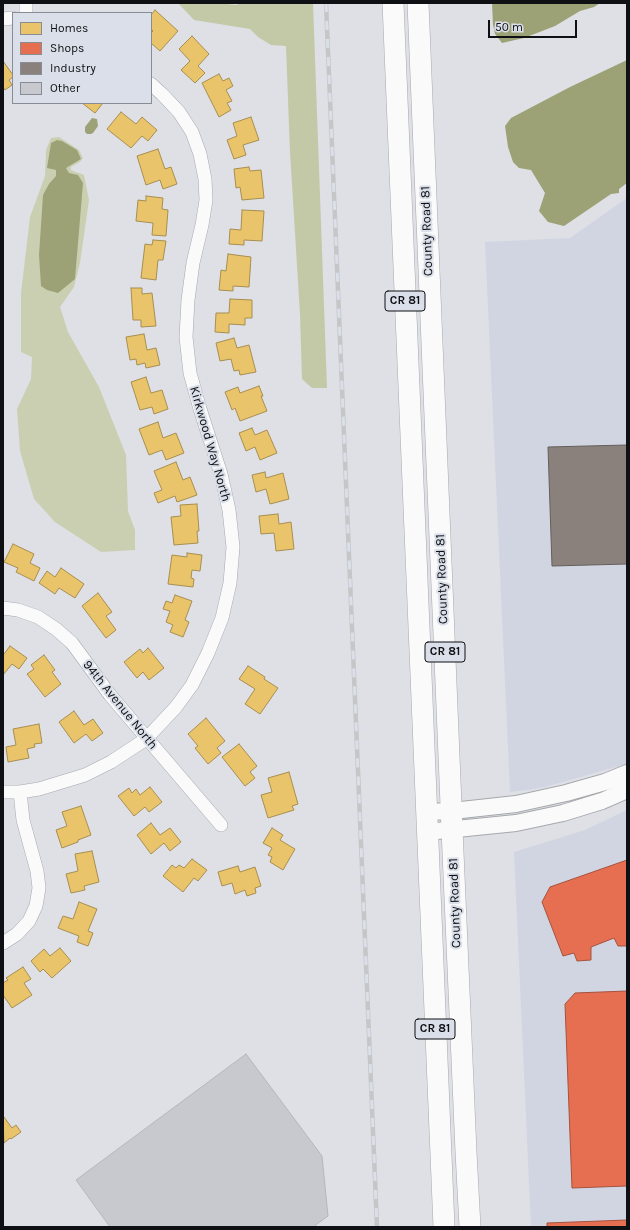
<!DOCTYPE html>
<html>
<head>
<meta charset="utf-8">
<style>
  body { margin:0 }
  #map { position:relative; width:630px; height:1230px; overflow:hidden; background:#dee0e6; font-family:Karla,sans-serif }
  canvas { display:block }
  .frame { position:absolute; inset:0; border:4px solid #0e1013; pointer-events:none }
  .legend { position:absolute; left:12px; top:12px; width:140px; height:92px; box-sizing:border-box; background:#dadfe9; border:1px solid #888c93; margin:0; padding:5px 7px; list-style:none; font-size:12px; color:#0e1013 }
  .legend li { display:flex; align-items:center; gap:8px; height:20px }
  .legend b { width:20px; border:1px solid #888c93 }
  .scale { position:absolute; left:488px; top:20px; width:89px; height:18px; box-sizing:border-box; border:2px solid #0e1013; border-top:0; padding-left:5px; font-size:12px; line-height:14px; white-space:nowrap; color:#0e1013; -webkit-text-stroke:3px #dadfe9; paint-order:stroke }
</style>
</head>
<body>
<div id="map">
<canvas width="630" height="1230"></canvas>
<div class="frame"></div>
<ul class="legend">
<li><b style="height:11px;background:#e9c46a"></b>Homes</li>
<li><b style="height:11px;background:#e76f51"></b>Shops</li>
<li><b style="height:11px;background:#8a817c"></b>Industry</li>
<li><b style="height:11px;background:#c8c9ce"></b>Other</li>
</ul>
<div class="scale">50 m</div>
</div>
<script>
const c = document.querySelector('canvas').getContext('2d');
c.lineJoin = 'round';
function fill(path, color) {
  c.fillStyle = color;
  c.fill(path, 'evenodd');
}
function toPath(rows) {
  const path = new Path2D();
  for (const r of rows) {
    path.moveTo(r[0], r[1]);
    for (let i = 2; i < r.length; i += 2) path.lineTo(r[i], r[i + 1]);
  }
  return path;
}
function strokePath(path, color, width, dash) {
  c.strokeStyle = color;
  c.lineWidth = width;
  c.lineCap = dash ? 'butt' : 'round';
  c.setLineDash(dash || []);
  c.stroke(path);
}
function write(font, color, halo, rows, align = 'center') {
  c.font = font + ' Karla,sans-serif';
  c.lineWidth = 4;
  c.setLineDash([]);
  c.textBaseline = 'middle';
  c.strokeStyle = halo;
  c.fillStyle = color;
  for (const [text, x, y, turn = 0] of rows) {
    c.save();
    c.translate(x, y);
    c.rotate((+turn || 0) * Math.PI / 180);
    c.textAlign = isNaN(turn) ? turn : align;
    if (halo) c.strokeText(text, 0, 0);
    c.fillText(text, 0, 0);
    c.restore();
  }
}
fill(toPath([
  [627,198,627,764,545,787,528,790,510,792,485,242,570,238],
  [627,810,627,1227,531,1227,514,852,585,830]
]), '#d0d5e1');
fill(toPath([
  [59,137,79,150,83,158,80,162,71,167,71,170,84,175,89,200,80,263,74,287,60,307,68,332,99,387,126,455,128,511,135,530,135,550,101,552,55,522,34,499,20,451,17,409,31,379,32,357,21,352,21,293,30,217,45,176,46,150,51,138]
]), '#cacfb2');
fill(toPath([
  [178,3,218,3,236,5,242,3,313,3,327,388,312,388,302,379,300,314,290,152,286,46,271,45,258,37,250,29,194,20]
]), '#c3c9a6');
fill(toPath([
  [492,3,600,3,594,7,580,11,555,26,524,38,502,43,495,34,493,25],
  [627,60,627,183,619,189,619,193,611,194,564,226,548,222,539,211,545,193,531,170,519,168,513,162,508,147,505,126,511,118,570,87],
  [92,118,97,119,98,126,93,133,91,134,87,134,85,132,85,127],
  [57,140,62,141,77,150,81,159,66,168,69,173,78,175,83,183,75,279,58,293,47,290,41,286,39,255,43,195,49,184,56,176,56,170,47,168,51,143]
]), '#9ca275');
const homes = toPath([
  [155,10,178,31,160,51,151,43,151,33,153,31,151,29,151,15,155,10],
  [192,36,209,54,198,66,205,73,195,83,181,70,190,61,179,49,192,36],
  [3,61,13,75,13,77,9,80,12,85,5,90,3,87,3,61],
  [219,74,223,81,229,78,233,86,226,90,232,101,227,103,231,110,219,117,202,83,219,74],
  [82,103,103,103,95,113,82,103],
  [121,112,136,124,142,117,157,130,148,141,142,136,131,148,107,129,121,112],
  [251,117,259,140,243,145,246,155,234,159,227,140,237,136,233,123,251,117],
  [158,149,165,169,171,167,177,184,163,189,160,180,146,185,137,156,158,149],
  [249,167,250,171,261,170,264,198,242,200,240,187,236,188,234,169,249,167],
  [146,196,163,198,162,209,168,210,166,236,152,235,153,223,136,221,138,200,146,201,146,196],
  [242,210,264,211,262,241,244,240,244,245,229,244,230,229,241,230,242,210],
  [153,240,166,241,163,260,158,260,156,280,141,278,145,244,152,245,153,240],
  [228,254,251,257,249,287,233,286,233,291,219,290,221,270,226,271,228,254],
  [131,288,142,288,142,294,152,293,156,326,141,327,141,320,133,320,131,288],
  [230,299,252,300,252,318,245,318,245,325,229,324,229,333,215,332,216,313,229,313,230,299],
  [144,334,147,350,156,348,160,365,146,368,145,363,137,365,136,359,130,360,126,337,144,334],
  [234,338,237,348,249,345,256,372,240,375,239,370,234,371,231,359,220,361,216,343,234,338],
  [146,377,151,393,162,390,168,409,154,414,152,407,140,410,131,382,146,377],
  [259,386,263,396,261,396,267,411,240,421,235,408,232,410,225,392,238,387,240,393,259,386],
  [158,422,163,438,176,433,184,453,166,460,162,450,149,455,139,429,158,422],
  [252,428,255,435,267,430,277,453,260,460,255,447,246,451,239,433,252,428],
  [176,462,183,480,190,477,197,495,177,502,175,496,158,503,154,493,162,490,154,471,176,462],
  [265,472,266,478,283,473,289,499,270,504,266,489,256,492,252,475,265,472],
  [197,504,199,531,197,531,198,543,174,545,171,517,181,516,180,505,197,504],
  [278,514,279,524,291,522,294,549,276,551,274,533,261,534,259,516,278,514],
  [13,544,34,554,30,563,40,568,34,581,16,572,18,568,4,562,13,544],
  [187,553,202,555,200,571,192,570,191,578,194,579,193,587,168,584,172,555,187,557,187,553],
  [61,568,84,584,75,598,59,588,55,594,39,583,47,571,55,577,61,568],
  [98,593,112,612,106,616,116,630,106,638,82,606,98,593],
  [175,595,192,601,185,620,189,622,183,637,170,632,173,625,166,622,170,611,163,609,166,601,172,603,175,595],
  [10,646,27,658,19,669,12,664,3,675,3,653,4,654,10,646],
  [148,648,164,668,149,680,143,672,137,678,124,662,140,649,143,653,148,648],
  [44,655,55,670,52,672,61,684,45,697,27,674,34,669,31,665,44,655],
  [248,666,265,677,264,679,278,688,260,714,245,704,255,689,239,679,248,666],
  [74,711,84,725,93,719,103,733,92,741,86,734,74,743,59,722,74,711],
  [206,718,225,741,217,748,221,753,208,764,195,748,198,746,188,734,206,718],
  [39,724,42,743,34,744,35,747,27,749,29,758,8,762,6,747,16,745,13,729,39,724],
  [239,744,257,766,250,772,255,778,245,786,222,757,239,744],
  [289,772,298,804,292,806,294,810,268,818,261,795,272,792,268,778,289,772],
  [150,787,162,802,149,812,145,807,134,816,118,796,129,788,132,793,136,789,140,795,150,787],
  [81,806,91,835,78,840,78,842,62,848,56,830,67,826,62,812,81,806],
  [151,823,160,835,170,828,181,842,170,851,164,843,151,854,137,835,151,823],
  [272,828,283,835,280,840,295,849,283,870,270,862,272,857,268,855,272,848,263,843,272,828],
  [92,851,99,882,84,886,85,890,71,893,66,874,78,871,75,854,92,851],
  [192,859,207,870,198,881,194,878,183,892,163,876,172,865,176,868,179,865,184,868,192,859],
  [238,866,240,872,255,867,261,886,255,888,256,893,247,896,245,890,235,894,232,883,222,886,218,872,238,866],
  [79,902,97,909,88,931,93,933,88,946,77,942,79,936,58,928,63,916,73,919,79,902],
  [60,948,71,961,52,978,43,969,40,972,31,961,44,949,50,956,60,948],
  [23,967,31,979,24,983,32,995,12,1008,3,995,3,983,8,980,6,978,23,967],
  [3,1117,4,1117,12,1128,16,1125,21,1132,11,1139,10,1138,4,1143,3,1117]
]);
fill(homes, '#e9c46a');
strokePath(homes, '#a78e50', 1);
const shops = toPath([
  [627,860,627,946,618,946,614,938,591,947,591,960,577,961,574,953,563,956,542,902,550,887,627,860],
  [627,991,627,1186,572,1188,565,1004,575,993,627,991],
  [627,1220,627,1227,547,1227,547,1223,627,1220]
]);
fill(shops, '#e76f51');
strokePath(shops, '#a6523e', 1);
const industry = toPath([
  [627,445,627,564,552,566,548,447,627,445]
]);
fill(industry, '#8a817c');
strokePath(industry, '#655f5c', 1);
const building = toPath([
  [246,1054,322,1156,328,1216,313,1227,110,1227,76,1180,246,1054]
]);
fill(building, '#c8c9ce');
strokePath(building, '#b4b6ba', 1);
const minor = toPath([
  [26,3,26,13],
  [3,19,13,18],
  [3,608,18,610,38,617,56,629,72,643,110,695,221,825],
  [3,792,20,792,39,789,85,775,111,762,146,739,176,707,192,685,208,653,222,618,230,583,233,547,229,510,221,474,200,409,190,373,186,337,188,300,193,263,202,225,206,200,205,179,200,154,192,132,179,112,162,94,151,84],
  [3,943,17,934,29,921,36,906,39,888,37,871,23,820,20,792]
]);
const tertiary = toPath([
  [426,812,452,811,516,804,566,793,605,782,627,773],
  [427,832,516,823,563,813,602,801,627,790]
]);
const trunk = toPath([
  [393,3,444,1227],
  [418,3,452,829,466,1152,470,1227]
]);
strokePath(minor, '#a6a8ac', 14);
strokePath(tertiary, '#a6a8ac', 18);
strokePath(trunk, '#a6a8ac', 22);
strokePath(minor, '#fafafb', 13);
strokePath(tertiary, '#fafafb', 16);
strokePath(trunk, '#fafafb', 21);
const rail = toPath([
  [326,3,377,1227]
]);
strokePath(rail, '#c5c6c7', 4.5);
strokePath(rail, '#dadfe9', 3, [9]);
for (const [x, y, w] of [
  [405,301,40],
  [445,652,40],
  [435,1029,40]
]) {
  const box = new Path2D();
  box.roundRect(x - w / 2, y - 10, w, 20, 3);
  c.fillStyle = '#dadfe9';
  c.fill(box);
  strokePath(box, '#0e1013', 1);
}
write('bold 12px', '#0e1013', null, [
  ["CR 81",405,301],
  ["CR 81",445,652],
  ["CR 81",435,1029]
]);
write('13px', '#0e1013', '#dadfe9', [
  ["County Road 81",427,231,-92],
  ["Kirkwood Way North",210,444,74],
  ["County Road 81",442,579,-92],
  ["94th Avenue North",120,705,51],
  ["County Road 81",455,903,-92]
]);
</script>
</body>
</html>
